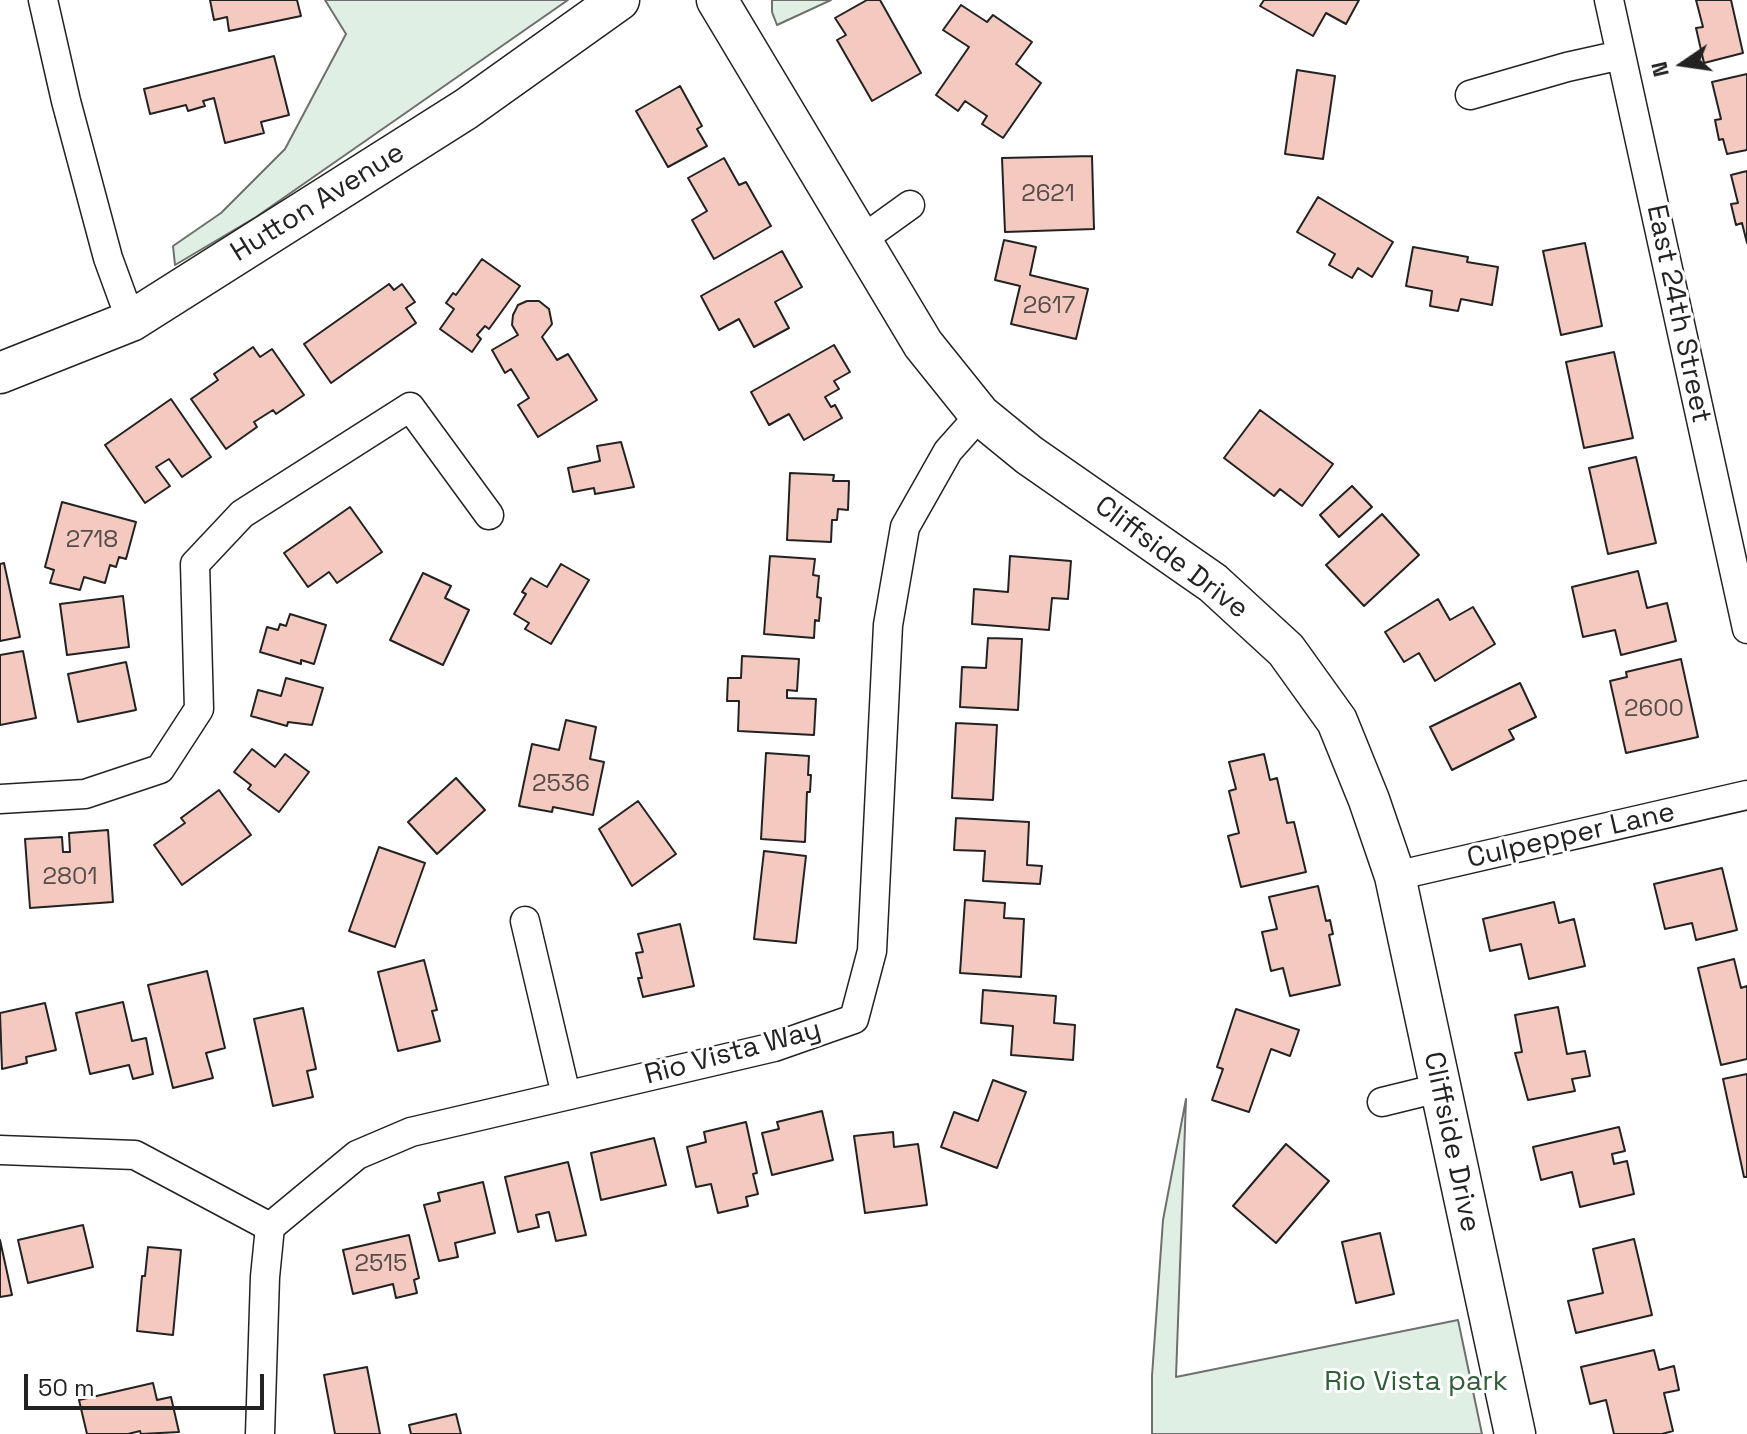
<!DOCTYPE html>
<html>
<head>
<meta charset="utf-8">
<style>
  body { margin:0 }
  #map { position:relative; width:1747px; height:1434px; overflow:hidden; background:#fff; font-family:"Space Grotesk",sans-serif }
  canvas { display:block }
  .north { position:absolute; left:1643px; top:24px; width:80px; height:80px; -webkit-text-stroke:6px #fff; paint-order:stroke; rotate:257deg; font-size:22px; font-weight:700; line-height:32px; text-align:center; color:#222 }
  .north::after { content:''; display:block; margin:auto; width:28px; height:36px; background:#222; clip-path:polygon(50% 0,100% 100%,50% 72%,0 100%) }
  .scale { position:absolute; left:24px; top:1374px; width:240px; height:36px; box-sizing:border-box; border:4px solid #222; border-top:0; padding-left:10px; font-size:24px; line-height:28px; white-space:nowrap; color:#222; -webkit-text-stroke:6px #fff; paint-order:stroke }
</style>
</head>
<body>
<div id="map">
<canvas width="1747" height="1434"></canvas>
<div class="north">N</div>
<div class="scale">50 m</div>
</div>
<script>
const c = document.querySelector('canvas').getContext('2d');
c.lineJoin = 'round';
function fill(path, color) {
  c.fillStyle = color;
  c.fill(path, 'evenodd');
}
function toPath(rows) {
  const path = new Path2D();
  for (const r of rows) {
    path.moveTo(r[0], r[1]);
    for (let i = 2; i < r.length; i += 2) path.lineTo(r[i], r[i + 1]);
  }
  return path;
}
function strokePath(path, color, width, dash) {
  c.strokeStyle = color;
  c.lineWidth = width;
  c.lineCap = dash ? 'butt' : 'round';
  c.setLineDash(dash || []);
  c.stroke(path);
}
function write(font, color, halo, rows, align = 'center') {
  c.font = font + ' "Space Grotesk",sans-serif';
  c.lineWidth = 6;
  c.setLineDash([]);
  c.textBaseline = 'middle';
  c.strokeStyle = halo;
  c.fillStyle = color;
  for (const [text, x, y, turn = 0] of rows) {
    c.save();
    c.translate(x, y);
    c.rotate((+turn || 0) * Math.PI / 180);
    c.textAlign = isNaN(turn) ? turn : align;
    if (halo) c.strokeText(text, 0, 0);
    c.fillText(text, 0, 0);
    c.restore();
  }
}
const green = toPath([
  [325,0,568,0,256,217,175,265,173,246,221,213,285,149,346,34,325,0],
  [772,0,831,0,777,25,772,12,772,0],
  [1186,1099,1176,1377,1458,1320,1482,1434,1152,1434,1152,1376,1163,1220,1186,1099]
]);
fill(green, '#e0efe3');
strokePath(green, '#6f6f6f', 2);
const building = toPath([
  [210,0,297,0,301,16,229,31,227,17,214,20,210,0],
  [867,0,880,0,921,73,872,101,837,40,846,35,835,18,867,0],
  [1264,0,1359,0,1346,24,1326,13,1313,36,1260,6,1264,0],
  [1696,0,1731,0,1743,53,1704,63,1696,28,1703,27,1696,0],
  [961,5,987,22,993,15,1032,42,1016,64,1041,83,1003,138,982,124,987,116,965,101,958,111,936,95,969,47,943,30,961,5],
  [274,56,289,115,261,122,264,133,225,143,214,98,203,101,205,106,188,111,186,105,150,114,144,89,274,56],
  [1297,70,1335,76,1323,159,1285,154,1297,70],
  [1747,74,1747,150,1727,154,1723,139,1719,140,1715,120,1721,119,1712,82,1747,74],
  [680,86,702,126,697,129,707,146,668,167,636,111,680,86],
  [1092,156,1094,229,1005,232,1002,158,1092,156],
  [724,158,739,185,746,182,771,226,714,259,692,220,707,211,688,178,724,158],
  [1747,171,1747,243,1742,223,1736,225,1731,204,1738,203,1731,175,1747,171],
  [1318,197,1393,242,1372,277,1358,268,1352,278,1329,265,1335,254,1297,232,1318,197],
  [1004,240,1036,247,1030,275,1088,289,1076,339,1011,324,1020,286,995,280,1004,240],
  [1585,243,1602,326,1561,335,1543,251,1585,243],
  [1413,247,1468,257,1467,262,1498,267,1492,305,1461,299,1458,311,1430,306,1432,291,1406,286,1413,247],
  [782,251,802,287,775,302,789,328,754,347,739,319,719,330,701,296,782,251],
  [482,259,520,286,489,329,485,326,477,335,481,339,472,352,440,329,454,309,446,303,453,293,456,295,482,259],
  [389,284,394,290,402,284,415,302,406,308,416,323,331,383,304,344,389,284],
  [527,301,539,301,549,309,552,324,542,337,557,360,568,354,597,400,538,437,518,405,529,398,511,369,505,373,492,350,518,335,512,325,513,315,518,305,527,301],
  [834,345,850,372,834,381,839,389,825,397,831,407,835,405,842,418,804,440,789,414,769,425,751,392,834,345],
  [253,347,260,357,272,349,304,395,276,414,273,410,254,422,257,427,226,449,191,399,218,380,214,374,253,347],
  [1614,352,1633,438,1584,448,1566,362,1614,352],
  [171,399,211,457,182,477,169,459,156,467,170,486,145,503,105,445,171,399],
  [1260,410,1333,464,1302,506,1280,489,1274,496,1224,458,1260,410],
  [621,442,634,487,595,494,594,488,573,492,568,468,600,461,597,446,621,442],
  [1636,457,1656,543,1608,554,1589,468,1636,457],
  [790,473,834,475,833,481,849,481,848,510,838,509,837,520,832,520,831,542,787,540,790,473],
  [1352,486,1372,507,1339,537,1320,515,1352,486],
  [62,502,136,522,126,559,119,557,116,567,110,565,105,583,84,577,80,590,50,583,54,570,45,567,62,502],
  [350,507,382,552,337,583,329,572,308,587,284,553,350,507],
  [1382,514,1419,555,1364,606,1326,565,1382,514],
  [770,556,815,559,813,575,819,576,817,597,821,598,819,621,815,620,814,638,764,634,770,556],
  [1010,556,1071,561,1068,599,1052,598,1049,630,972,624,974,589,1008,592,1010,556],
  [4,563,20,637,0,641,0,564,4,563],
  [561,564,589,580,551,644,525,629,529,623,514,614,526,594,522,592,531,578,547,587,561,564],
  [1638,571,1647,608,1667,603,1676,641,1621,655,1615,630,1583,637,1572,587,1638,571],
  [423,573,451,586,445,598,469,610,443,665,390,640,423,573],
  [123,596,129,647,67,655,60,604,123,596],
  [1438,599,1450,620,1473,607,1495,644,1435,681,1419,653,1404,662,1385,632,1438,599],
  [290,614,326,625,314,664,301,660,301,664,260,652,267,627,278,630,280,624,286,626,290,614],
  [988,638,1022,639,1018,710,960,707,962,667,986,668,988,638],
  [23,651,36,718,0,725,0,655,23,651],
  [742,656,799,659,797,691,787,690,787,698,816,699,814,735,738,731,739,701,727,701,728,678,741,678,742,656],
  [1681,659,1698,737,1626,753,1610,681,1627,677,1626,672,1681,659],
  [126,662,136,710,78,722,68,674,126,662],
  [286,678,323,688,312,725,288,722,287,726,251,716,258,690,281,696,286,678],
  [1520,683,1536,717,1509,730,1514,739,1452,770,1430,727,1520,683],
  [566,720,596,727,590,759,604,762,593,815,553,807,552,812,519,806,532,744,559,750,566,720],
  [956,723,997,725,993,800,952,798,956,723],
  [252,749,275,767,285,754,309,772,279,812,248,789,251,785,234,772,252,749],
  [766,753,809,756,808,775,811,775,810,792,807,792,805,842,761,839,766,753],
  [1264,754,1270,780,1277,778,1287,823,1294,822,1306,872,1241,887,1228,836,1239,833,1229,791,1236,789,1229,762,1264,754],
  [456,778,485,810,437,854,408,822,456,778],
  [219,790,251,835,182,885,154,845,185,823,181,818,219,790],
  [638,801,676,854,632,886,599,829,638,801],
  [956,818,1029,822,1027,865,1042,866,1040,884,983,881,985,851,954,850,956,818],
  [108,830,113,902,30,908,25,839,62,837,63,852,70,852,69,833,108,830],
  [379,847,425,863,395,947,349,931,379,847],
  [764,851,806,856,796,943,754,939,764,851],
  [1722,868,1737,930,1696,940,1692,923,1665,929,1654,884,1722,868],
  [1318,886,1326,921,1330,920,1333,934,1329,935,1340,985,1290,996,1283,968,1271,971,1262,932,1277,929,1269,897,1318,886],
  [965,900,1005,903,1004,918,1024,919,1021,977,960,973,965,900],
  [1554,902,1559,923,1574,919,1585,966,1529,979,1521,944,1490,951,1483,919,1554,902],
  [680,924,694,986,643,997,638,978,642,978,636,953,643,952,638,934,680,924],
  [1734,959,1741,988,1747,986,1747,1059,1721,1065,1698,968,1734,959],
  [424,960,437,1010,432,1011,440,1041,398,1051,378,972,424,960],
  [207,971,225,1048,206,1053,213,1078,173,1088,148,985,207,971],
  [983,990,1056,996,1054,1023,1075,1025,1073,1060,1011,1055,1013,1026,981,1023,983,990],
  [123,1002,132,1041,146,1038,153,1074,133,1079,129,1065,90,1074,76,1013,123,1002],
  [45,1003,56,1050,26,1057,27,1063,2,1069,0,1013,45,1003],
  [1558,1007,1567,1054,1585,1051,1590,1076,1572,1079,1575,1091,1528,1100,1515,1053,1522,1052,1515,1015,1558,1007],
  [303,1008,316,1069,307,1071,313,1097,273,1106,254,1019,303,1008],
  [1236,1009,1299,1030,1290,1056,1271,1049,1249,1112,1212,1100,1223,1069,1217,1067,1236,1009],
  [1747,1074,1747,1177,1744,1177,1723,1079,1747,1074],
  [993,1080,1026,1092,997,1168,941,1147,954,1112,978,1121,993,1080],
  [822,1111,833,1160,772,1175,762,1133,779,1129,777,1122,822,1111],
  [746,1122,757,1173,753,1174,758,1194,746,1197,748,1206,718,1213,711,1184,696,1187,687,1147,706,1142,704,1132,746,1122],
  [1619,1127,1625,1151,1612,1154,1614,1164,1627,1161,1634,1194,1580,1207,1572,1172,1541,1180,1533,1147,1619,1127],
  [893,1132,894,1147,918,1144,927,1205,865,1213,854,1136,893,1132],
  [654,1138,666,1185,601,1200,591,1153,654,1138],
  [1286,1144,1329,1181,1276,1243,1233,1206,1286,1144],
  [568,1162,586,1235,556,1241,549,1212,536,1215,539,1227,518,1232,505,1177,568,1162],
  [483,1182,495,1233,455,1243,458,1257,439,1261,424,1205,440,1201,438,1193,483,1182],
  [83,1225,93,1267,28,1283,18,1240,83,1225],
  [1380,1233,1394,1294,1356,1303,1342,1242,1380,1233],
  [409,1235,419,1278,414,1280,417,1293,396,1298,393,1284,353,1294,343,1250,409,1235],
  [1634,1239,1652,1315,1576,1333,1568,1301,1603,1293,1593,1249,1634,1239],
  [0,1240,12,1295,0,1297,0,1240],
  [148,1247,181,1250,173,1335,137,1331,142,1276,145,1276,148,1247],
  [1654,1350,1659,1370,1674,1366,1679,1390,1664,1393,1673,1431,1662,1434,1614,1434,1606,1400,1590,1404,1581,1367,1654,1350],
  [367,1367,380,1434,335,1434,324,1375,367,1367],
  [153,1383,157,1400,171,1397,179,1432,141,1434,140,1431,128,1434,87,1434,79,1400,153,1383],
  [456,1414,461,1434,411,1434,409,1425,456,1414]
]);
fill(building, '#f3c9c0');
strokePath(building, '#222', 2);
const street = toPath([
  [43,0,66,101,108,258,131,321],
  [1609,0,1747,629],
  [1470,95,1567,67,1621,55],
  [860,241,910,205],
  [0,799,85,794,160,769,199,709,195,564,242,514,410,407,489,515],
  [1395,876,1747,795],
  [525,921,566,1095],
  [1382,1102,1439,1088],
  [0,1150,135,1155,270,1227],
  [260,1434,265,1277,270,1227,357,1155,411,1132,774,1047,854,1019,872,951,888,625,905,527,948,451,980,415]
]);
const secondary = toPath([
  [717,0,923,344,980,415,1029,455,1213,583,1286,650,1337,721,1369,800,1395,876,1515,1434],
  [0,373,131,321,466,109,619,0]
]);
strokePath(street, '#222', 31);
strokePath(secondary, '#222', 43);
strokePath(street, '#fff', 28);
strokePath(secondary, '#fff', 40);
write('24px', '#564c4a', null, [
  ["2621",1048,194],
  ["2617",1049,306],
  ["2718",92,540],
  ["2600",1654,709],
  ["2536",561,784],
  ["2801",70,877],
  ["2515",381,1264]
]);
write('28px', '#222', '#fff', [
  ["Hutton Avenue",318,203,-32],
  ["East 24th Street",1678,314,78],
  ["Cliffside Drive",1171,558,37],
  ["Culpepper Lane",1571,836,-13],
  ["Rio Vista Way",733,1053,-15],
  ["Cliffside Drive",1451,1142,78]
]);
write('28px', '#2f5e38', '#fff', [
  ["Rio Vista park",1416,1382]
]);
</script>
</body>
</html>
